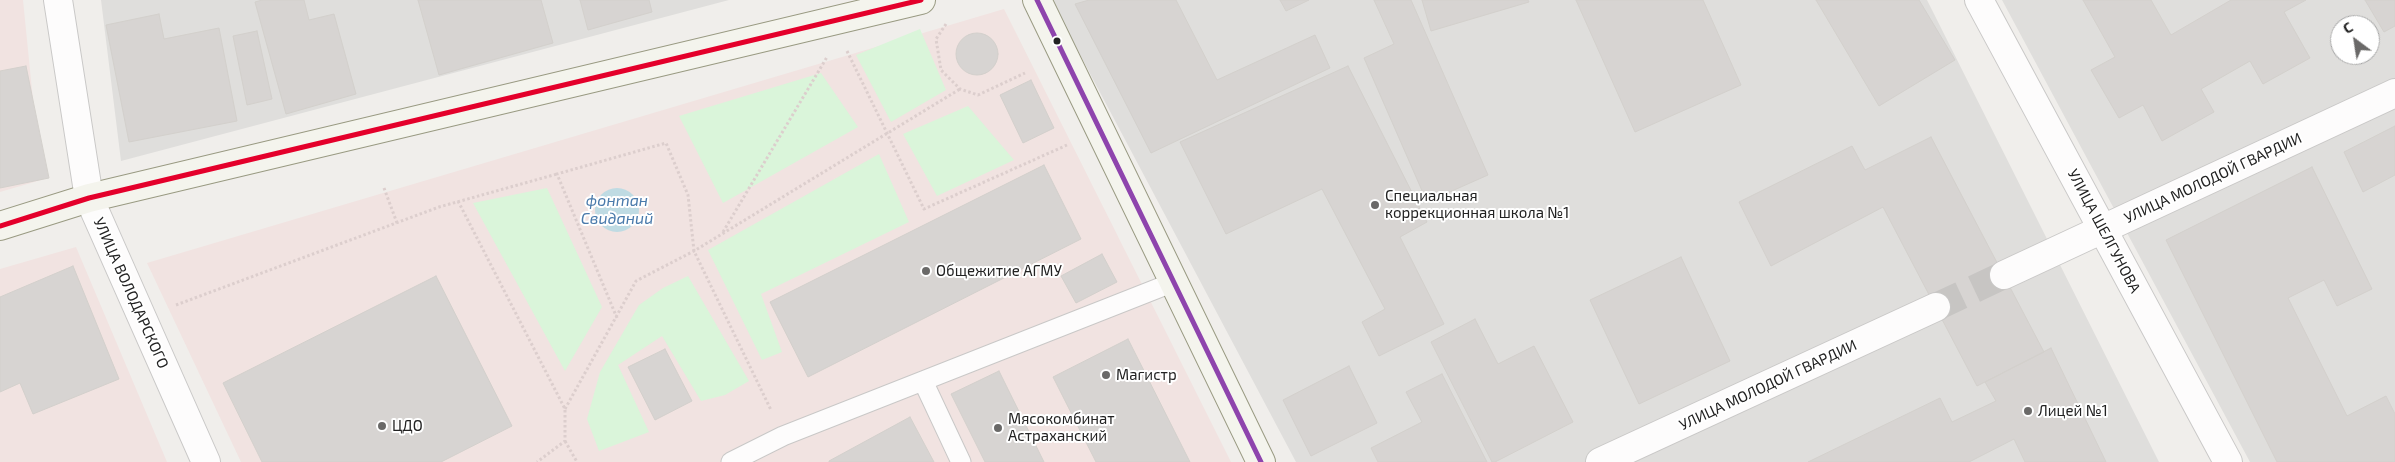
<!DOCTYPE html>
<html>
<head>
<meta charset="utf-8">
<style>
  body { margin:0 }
  #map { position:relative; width:2395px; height:462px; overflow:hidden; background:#f0eeeb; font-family:"Exo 2",sans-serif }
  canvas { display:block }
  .north { position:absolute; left:2330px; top:15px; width:50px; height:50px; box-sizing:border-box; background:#fff; border:1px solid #a7a7a7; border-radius:50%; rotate:329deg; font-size:14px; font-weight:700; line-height:20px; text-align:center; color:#222 }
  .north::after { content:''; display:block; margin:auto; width:18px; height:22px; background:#6a6968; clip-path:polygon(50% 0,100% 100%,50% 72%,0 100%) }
</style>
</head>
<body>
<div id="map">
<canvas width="2395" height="462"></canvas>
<div class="north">С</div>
</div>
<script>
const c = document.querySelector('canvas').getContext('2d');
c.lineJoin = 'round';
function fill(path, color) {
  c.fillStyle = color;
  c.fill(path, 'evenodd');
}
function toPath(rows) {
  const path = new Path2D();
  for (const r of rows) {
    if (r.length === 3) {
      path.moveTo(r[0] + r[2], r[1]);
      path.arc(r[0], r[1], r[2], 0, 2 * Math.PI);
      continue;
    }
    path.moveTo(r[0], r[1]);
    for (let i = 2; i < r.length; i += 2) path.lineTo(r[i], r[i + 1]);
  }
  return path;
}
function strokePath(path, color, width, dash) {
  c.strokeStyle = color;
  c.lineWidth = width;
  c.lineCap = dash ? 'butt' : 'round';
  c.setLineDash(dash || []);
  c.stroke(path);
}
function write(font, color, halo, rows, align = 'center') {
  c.font = font + ' "Exo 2",sans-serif';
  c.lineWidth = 4;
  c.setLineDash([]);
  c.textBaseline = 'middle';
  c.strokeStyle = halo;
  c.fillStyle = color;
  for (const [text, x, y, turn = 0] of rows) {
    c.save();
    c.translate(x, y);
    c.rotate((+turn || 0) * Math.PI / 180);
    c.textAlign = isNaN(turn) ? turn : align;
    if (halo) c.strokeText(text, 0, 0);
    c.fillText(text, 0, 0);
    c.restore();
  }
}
fill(toPath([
  [101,0,729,0,121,161],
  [1051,0,1927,0,2159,462,1296,462],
  [2002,0,2395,0,2395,462,2250,462],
  [2340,25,2370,25,2370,55,2340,55]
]), '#dfdedc');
fill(toPath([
  [0,0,23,0,41,180,0,192],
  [1004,9,1231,462,241,462,147,263],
  [76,247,167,462,0,462,0,269]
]), '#f1e3e1');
fill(toPath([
  [920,29,946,90,891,122,856,55],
  [821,73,858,127,723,203,679,116],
  [968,106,1014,160,937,196,903,134],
  [879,154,909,222,761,294,782,352,762,360,708,250],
  [547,188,602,307,565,371,473,203],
  [688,276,749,381,725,395,701,401,662,336,618,365,649,432,599,451,587,419,600,372,639,305,663,288]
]), '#daf5da');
fill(toPath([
  [617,210,22]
]), '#bfdbe3');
const building = toPath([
  [262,0,304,0,309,20,334,14,356,94,286,114,255,2,262,0],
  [418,0,541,0,553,43,439,75,418,0],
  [580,0,649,0,652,12,588,30,580,0],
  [1089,0,1176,0,1217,80,1315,35,1330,68,1151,153,1075,4,1089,0],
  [1280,0,1309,0,1286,11,1280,0],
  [1374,0,1411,0,1488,175,1427,202,1364,58,1394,44,1374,0],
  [1422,0,1528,0,1529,2,1431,31,1422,0],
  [1576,0,1703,0,1741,85,1635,132,1576,0],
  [1816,0,1919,0,1955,60,1879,106,1816,0],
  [2083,0,2151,0,2171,35,2231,0,2306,0,2284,12,2310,58,2263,84,2250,61,2201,89,2214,112,2162,141,2143,105,2119,118,2091,70,2115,57,2083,0],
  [2365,0,2395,0,2395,26,2384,32,2365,0],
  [159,14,164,39,219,28,237,121,129,142,106,25,159,14],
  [257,31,272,99,247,105,233,36,257,31],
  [977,54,21],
  [26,66,49,178,0,188,0,71,26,66],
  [1348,66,1427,222,1400,237,1444,324,1379,356,1362,322,1385,309,1322,189,1226,234,1180,142,1348,66],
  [1031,80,1054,128,1023,143,1000,95,1031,80],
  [2395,126,2395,175,2363,192,2344,152,2395,126],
  [1931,137,2044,352,1977,386,1883,207,1771,266,1739,202,1852,146,1865,170,1931,137],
  [1044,165,1081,239,808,377,770,302,1044,165],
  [2312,167,2372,289,2337,306,2324,280,2288,298,2347,416,2386,396,2395,414,2395,462,2277,462,2166,240,2312,167],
  [1102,254,1117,282,1076,303,1061,276,1102,254],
  [1681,257,1730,361,1639,404,1590,300,1681,257],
  [73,266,119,379,33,414,20,383,0,392,0,297,73,266],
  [436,276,512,426,441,462,262,462,223,383,436,276],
  [1475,319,1498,364,1534,346,1573,422,1495,462,1492,462,1431,342,1475,319],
  [1128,339,1190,462,1096,462,1053,377,1128,339],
  [2051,348,2106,462,2025,462,2014,439,1969,462,1808,462,1940,398,1952,422,1996,401,1985,382,2051,348],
  [665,349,692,401,655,420,628,367,665,349],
  [1349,366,1377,423,1311,456,1283,400,1349,366],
  [999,371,1044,462,985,462,951,394,999,371],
  [1442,374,1487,462,1378,462,1371,448,1422,422,1406,392,1442,374],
  [910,417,934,462,829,462,829,461,910,417]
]);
fill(building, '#d7d4d2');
strokePath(building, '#d3d0cc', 1);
strokePath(toPath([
  [1936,307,2004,275]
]), '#c7c5c3', 28, [28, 14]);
const lane = toPath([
  [923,381,961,462],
  [731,462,783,436,1174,282]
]);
const street = toPath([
  [58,0,89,198,206,462],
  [1979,0,2228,462],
  [2004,275,2395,93],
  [1600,462,1936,307]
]);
const secondary = toPath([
  [1037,0,1261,462],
  [0,226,89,198,921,0]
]);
strokePath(lane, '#c9c8c7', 21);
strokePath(street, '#c9c8c7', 30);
strokePath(secondary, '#999a82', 30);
strokePath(toPath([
  [946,24,936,39,941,70,960,89,978,95,1025,73],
  [847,51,924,209,1067,145],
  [384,188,397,223],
  [458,201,565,409,565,441,537,462],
  [723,232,827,57],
  [176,305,439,207,557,174],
  [617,318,557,174,666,143,688,195,694,251,771,410],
  [565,409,636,281,694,251,960,89],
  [565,441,577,462]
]), '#dccecd', 3, [2.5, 2.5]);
strokePath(lane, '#fdfcfc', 19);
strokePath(street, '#fdfcfc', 28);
strokePath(secondary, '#f4f4ed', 28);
strokePath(toPath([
  [1037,0,1261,462]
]), '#8e44ad', 5);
strokePath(toPath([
  [0,226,89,198,921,0]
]), '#e4002b', 5);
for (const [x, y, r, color] of [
  [1057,41,4.5,"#222"],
  [1375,205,5,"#6a6968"],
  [926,271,5,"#6a6968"],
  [1106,375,5,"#6a6968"],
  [2028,411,5,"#6a6968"],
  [382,426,5,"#6a6968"],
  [998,428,5,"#6a6968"]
]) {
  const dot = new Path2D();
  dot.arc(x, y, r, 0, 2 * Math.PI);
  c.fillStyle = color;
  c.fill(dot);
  strokePath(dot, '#fff', 2);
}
write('15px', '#222', '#fff', [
  ["УЛИЦА МОЛОДОЙ ГВАРДИИ",2213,178,-25],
  ["УЛИЦА ШЕЛГУНОВА",2104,231,62],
  ["УЛИЦА ВОЛОДАРСКОГО",131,293,66],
  ["УЛИЦА МОЛОДОЙ ГВАРДИИ",1768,385,-25]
]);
write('15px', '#222', '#fff', [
  ["Специальная",1385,196],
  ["коррекционная школа №1",1385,213],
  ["Общежитие АГМУ",936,271],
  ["Магистр",1116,375],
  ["Лицей №1",2038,411],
  ["Мясокомбинат",1008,419],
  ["Астраханский",1008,436],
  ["ЦДО",392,426]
], 'left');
write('italic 16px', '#4a7aab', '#fff', [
  ["фонтан",617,201],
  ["Свиданий",617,219]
]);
</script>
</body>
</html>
